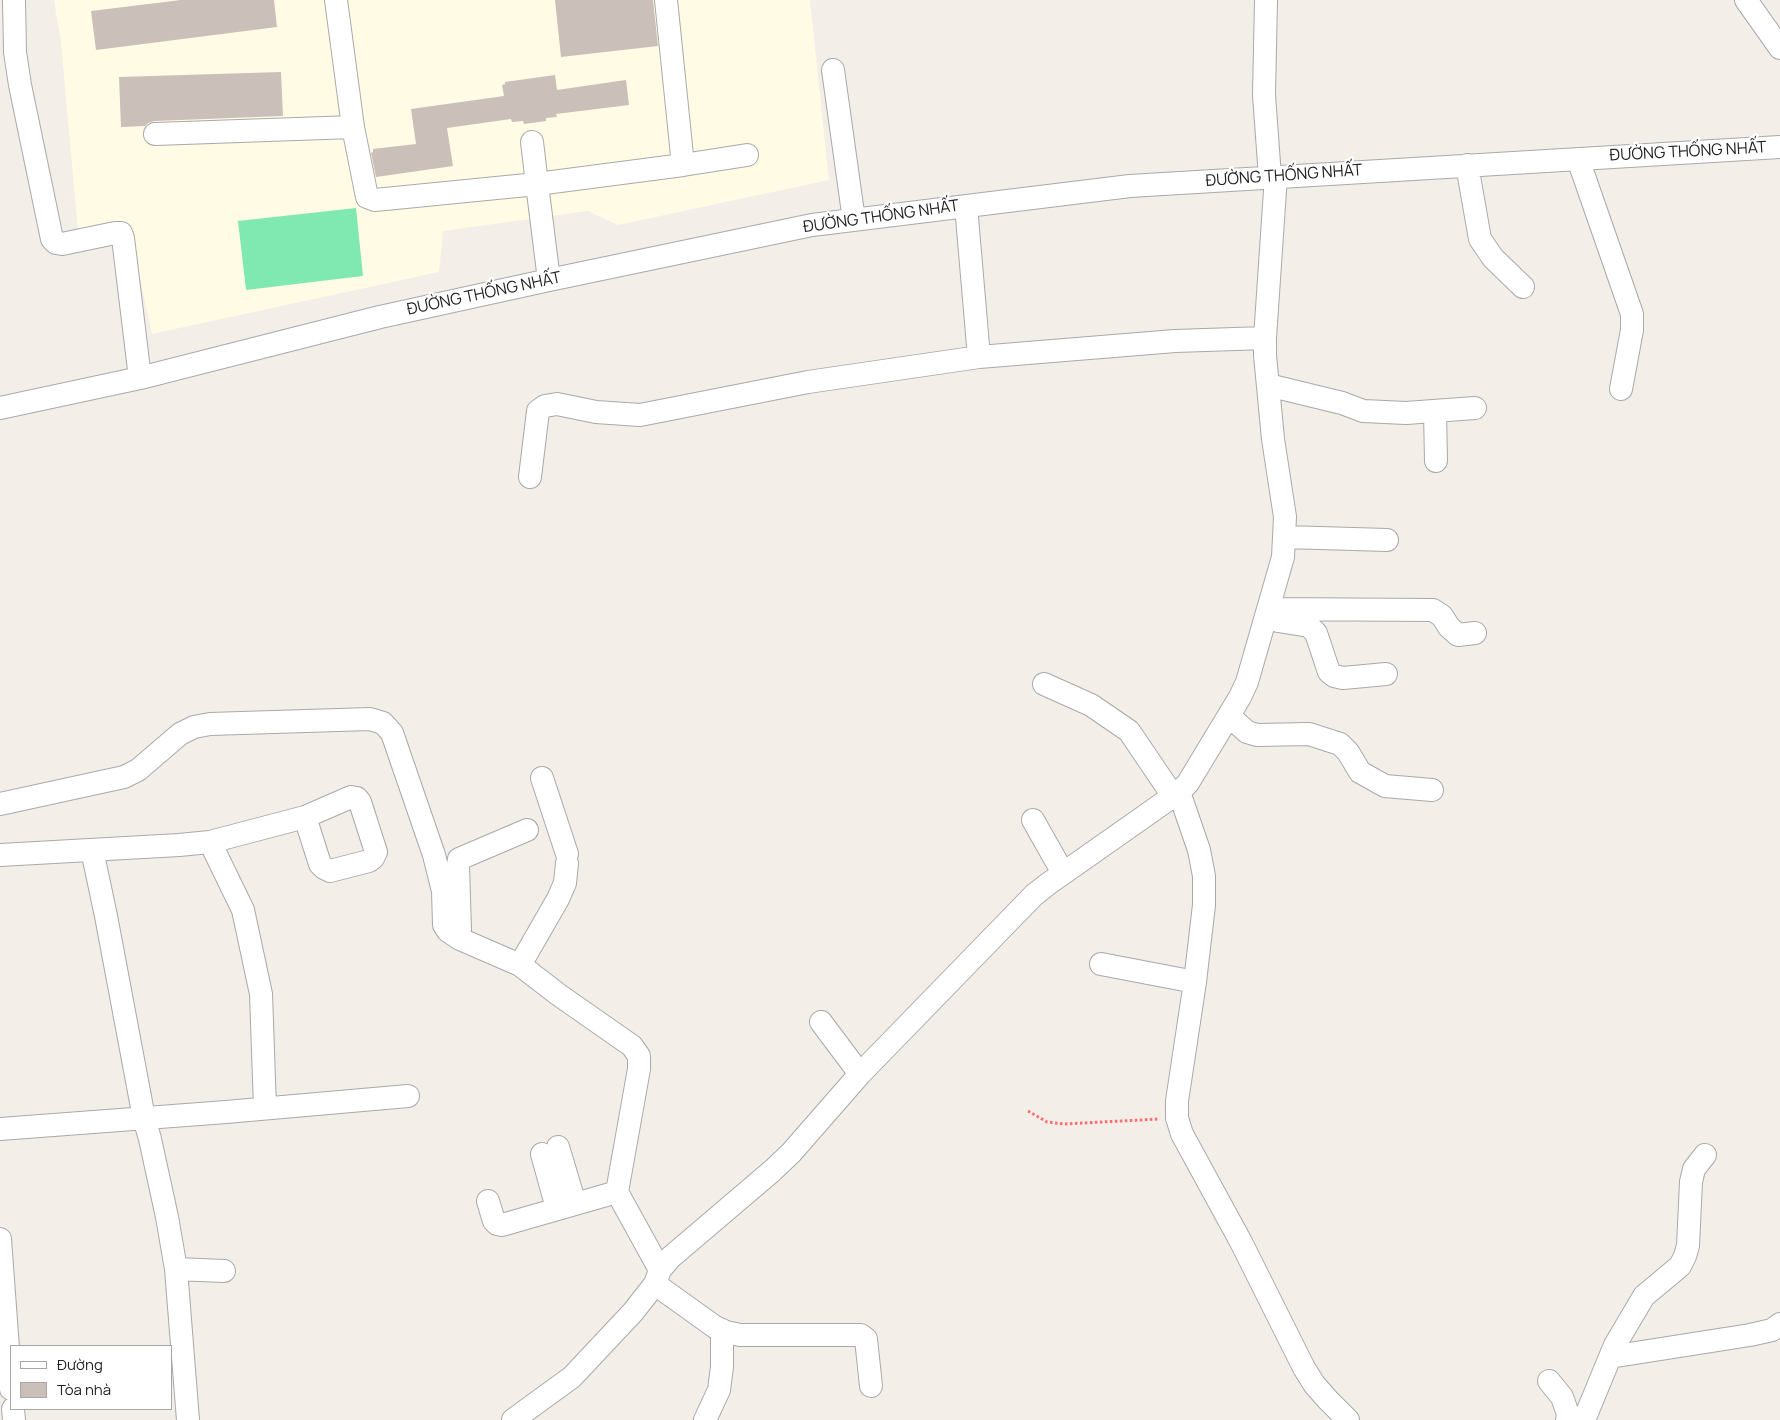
<!DOCTYPE html>
<html>
<head>
<meta charset="utf-8">
<style>
  body { margin:0 }
  #map { position:relative; width:1780px; height:1420px; overflow:hidden; background:#f3eee8; font-family:Manrope,sans-serif }
  canvas { display:block }
  .legend { position:absolute; left:10px; top:1345px; width:162px; height:65px; box-sizing:border-box; background:#fff; border:1px solid #a7a7a7; margin:0; padding:6px 9px; list-style:none; font-size:15px; color:#222 }
  .legend li { display:flex; align-items:center; gap:10px; height:25px }
  .legend b { width:25px; border:1px solid #a7a7a7 }
</style>
</head>
<body>
<div id="map">
<canvas width="1780" height="1420"></canvas>
<ul class="legend">
<li><b style="height:6px;background:#fff"></b>Đường</li>
<li><b style="height:14px;background:#cbbfba"></b>Tòa nhà</li>
</ul>
</div>
<script>
const c = document.querySelector('canvas').getContext('2d');
c.lineJoin = 'round';
function fill(path, color) {
  c.fillStyle = color;
  c.fill(path, 'evenodd');
}
function toPath(rows) {
  const path = new Path2D();
  for (const r of rows) {
    path.moveTo(r[0], r[1]);
    for (let i = 2; i < r.length; i += 2) path.lineTo(r[i], r[i + 1]);
  }
  return path;
}
function strokePath(path, color, width, dash) {
  c.strokeStyle = color;
  c.lineWidth = width;
  c.lineCap = dash ? 'butt' : 'round';
  c.setLineDash(dash || []);
  c.stroke(path);
}
function write(font, color, halo, rows, align = 'center') {
  c.font = font + ' Manrope,sans-serif';
  c.lineWidth = 4.5;
  c.setLineDash([]);
  c.textBaseline = 'middle';
  c.strokeStyle = halo;
  c.fillStyle = color;
  for (const [text, x, y, turn = 0] of rows) {
    c.save();
    c.translate(x, y);
    c.rotate((+turn || 0) * Math.PI / 180);
    c.textAlign = isNaN(turn) ? turn : align;
    if (halo) c.strokeText(text, 0, 0);
    c.fillText(text, 0, 0);
    c.restore();
  }
}
fill(toPath([
  [54,0,810,0,829,180,618,225,588,211,443,231,439,272,152,334,131,237,78,232,61,43]
]), '#fffbe5');
fill(toPath([
  [356,208,363,276,246,290,238,221]
]), '#80e8b1');
fill(toPath([
  [181,0,274,0,277,27,96,50,91,11],
  [555,0,653,0,658,46,561,57],
  [281,72,283,116,155,121,148,123,145,126,121,127,119,77],
  [555,75,557,90,626,80,629,105,556,114,557,117,546,118,546,121,524,124,523,121,512,122,511,119,447,128,453,166,376,177,371,153,373,152,373,149,416,144,411,109,504,96,502,85,505,84,505,82]
]), '#cbbfba');
const minor = toPath([
  [14,0,15,52,20,85,52,239,56,243,62,244,115,233,121,233,123,238,140,378],
  [336,0,353,127,367,197,375,200,537,184,549,280],
  [1266,0,1264,95,1270,177],
  [1746,0,1780,48],
  [833,70,854,220],
  [155,134,353,127],
  [532,142,537,184,683,165,666,0],
  [1578,159,1632,314,1632,330,1621,389],
  [683,165,747,155],
  [1467,165,1480,239,1493,258,1523,287],
  [966,206,979,357],
  [1268,385,1342,403,1363,411,1406,413,1475,408],
  [0,408,140,378,380,317,549,280,812,225,1130,186,1780,147],
  [1435,411,1436,461],
  [530,477,538,411,545,406,557,404,596,412,640,415,808,382,979,357,1175,341,1265,338],
  [1285,537,1387,540],
  [1269,609,1433,610,1442,616,1449,627,1458,635,1475,633],
  [1278,621,1309,626,1316,633,1329,672,1334,676,1343,678,1386,674],
  [1044,684,1091,705,1129,731,1173,796],
  [1229,716,1247,732,1257,735,1309,734,1340,744,1348,752,1360,772,1385,786,1432,790],
  [542,778,567,854],
  [1179,792,1199,850,1204,876,1204,905,1195,982,1177,1101,1177,1118,1182,1134,1241,1242,1304,1368,1314,1384,1328,1400,1348,1420],
  [0,804,124,777,138,770,180,734,194,727,210,724,370,719,383,723,392,733,434,855,443,891,444,925,448,931,460,939,520,965,559,995,632,1046,639,1056,639,1069,617,1192,660,1270],
  [1033,820,1063,873],
  [210,842,243,910,261,994,265,1108],
  [92,850,106,916,144,1118,150,1139,167,1217,176,1269,188,1420],
  [0,855,179,845,210,842,305,817,351,797,357,798,360,802,376,852,373,858,369,861,330,871,324,868,320,864,305,817],
  [460,930,458,865,459,859,527,830],
  [1101,964,1195,982],
  [520,965,558,899,565,883,567,863],
  [821,1022,860,1074],
  [0,1129,226,1112,408,1096],
  [558,1147,575,1204],
  [542,1154,557,1208],
  [488,1201,494,1221,497,1224,502,1225,617,1192],
  [0,1239,11,1389],
  [176,1269,224,1271],
  [655,1284,715,1327,726,1332,740,1335,861,1335,866,1339,871,1386],
  [1610,1357,1750,1335,1772,1330,1780,1324],
  [1549,1381,1562,1397,1568,1414,1567,1420],
  [13,1409,14,1420],
  [513,1420,572,1377,633,1312,655,1284,660,1270,671,1257,772,1171,791,1153,860,1074,1034,895,1048,884,1179,792,1188,783,1240,697,1247,682,1283,557,1285,517,1273,439,1265,355,1265,338,1276,176],
  [705,1420,719,1390,722,1367,722,1330],
  [1584,1420,1615,1345,1644,1296,1680,1266,1685,1256,1688,1246,1691,1182,1694,1169,1705,1155]
]);
strokePath(minor, '#a9a9a9', 24);
strokePath(toPath([
  [1028,1111,1047,1122,1064,1124,1159,1119]
]), '#ff6d72', 3, [2.5, 2.5]);
strokePath(minor, '#fff', 22);
write('16px', '#222', '#fff', [
  ["ĐƯỜNG THỐNG NHẤT",1688,152,-3],
  ["ĐƯỜNG THỐNG NHẤT",1284,176,-4],
  ["ĐƯỜNG THỐNG NHẤT",881,217,-8],
  ["ĐƯỜNG THỐNG NHẤT",484,294,-12]
]);
</script>
</body>
</html>
